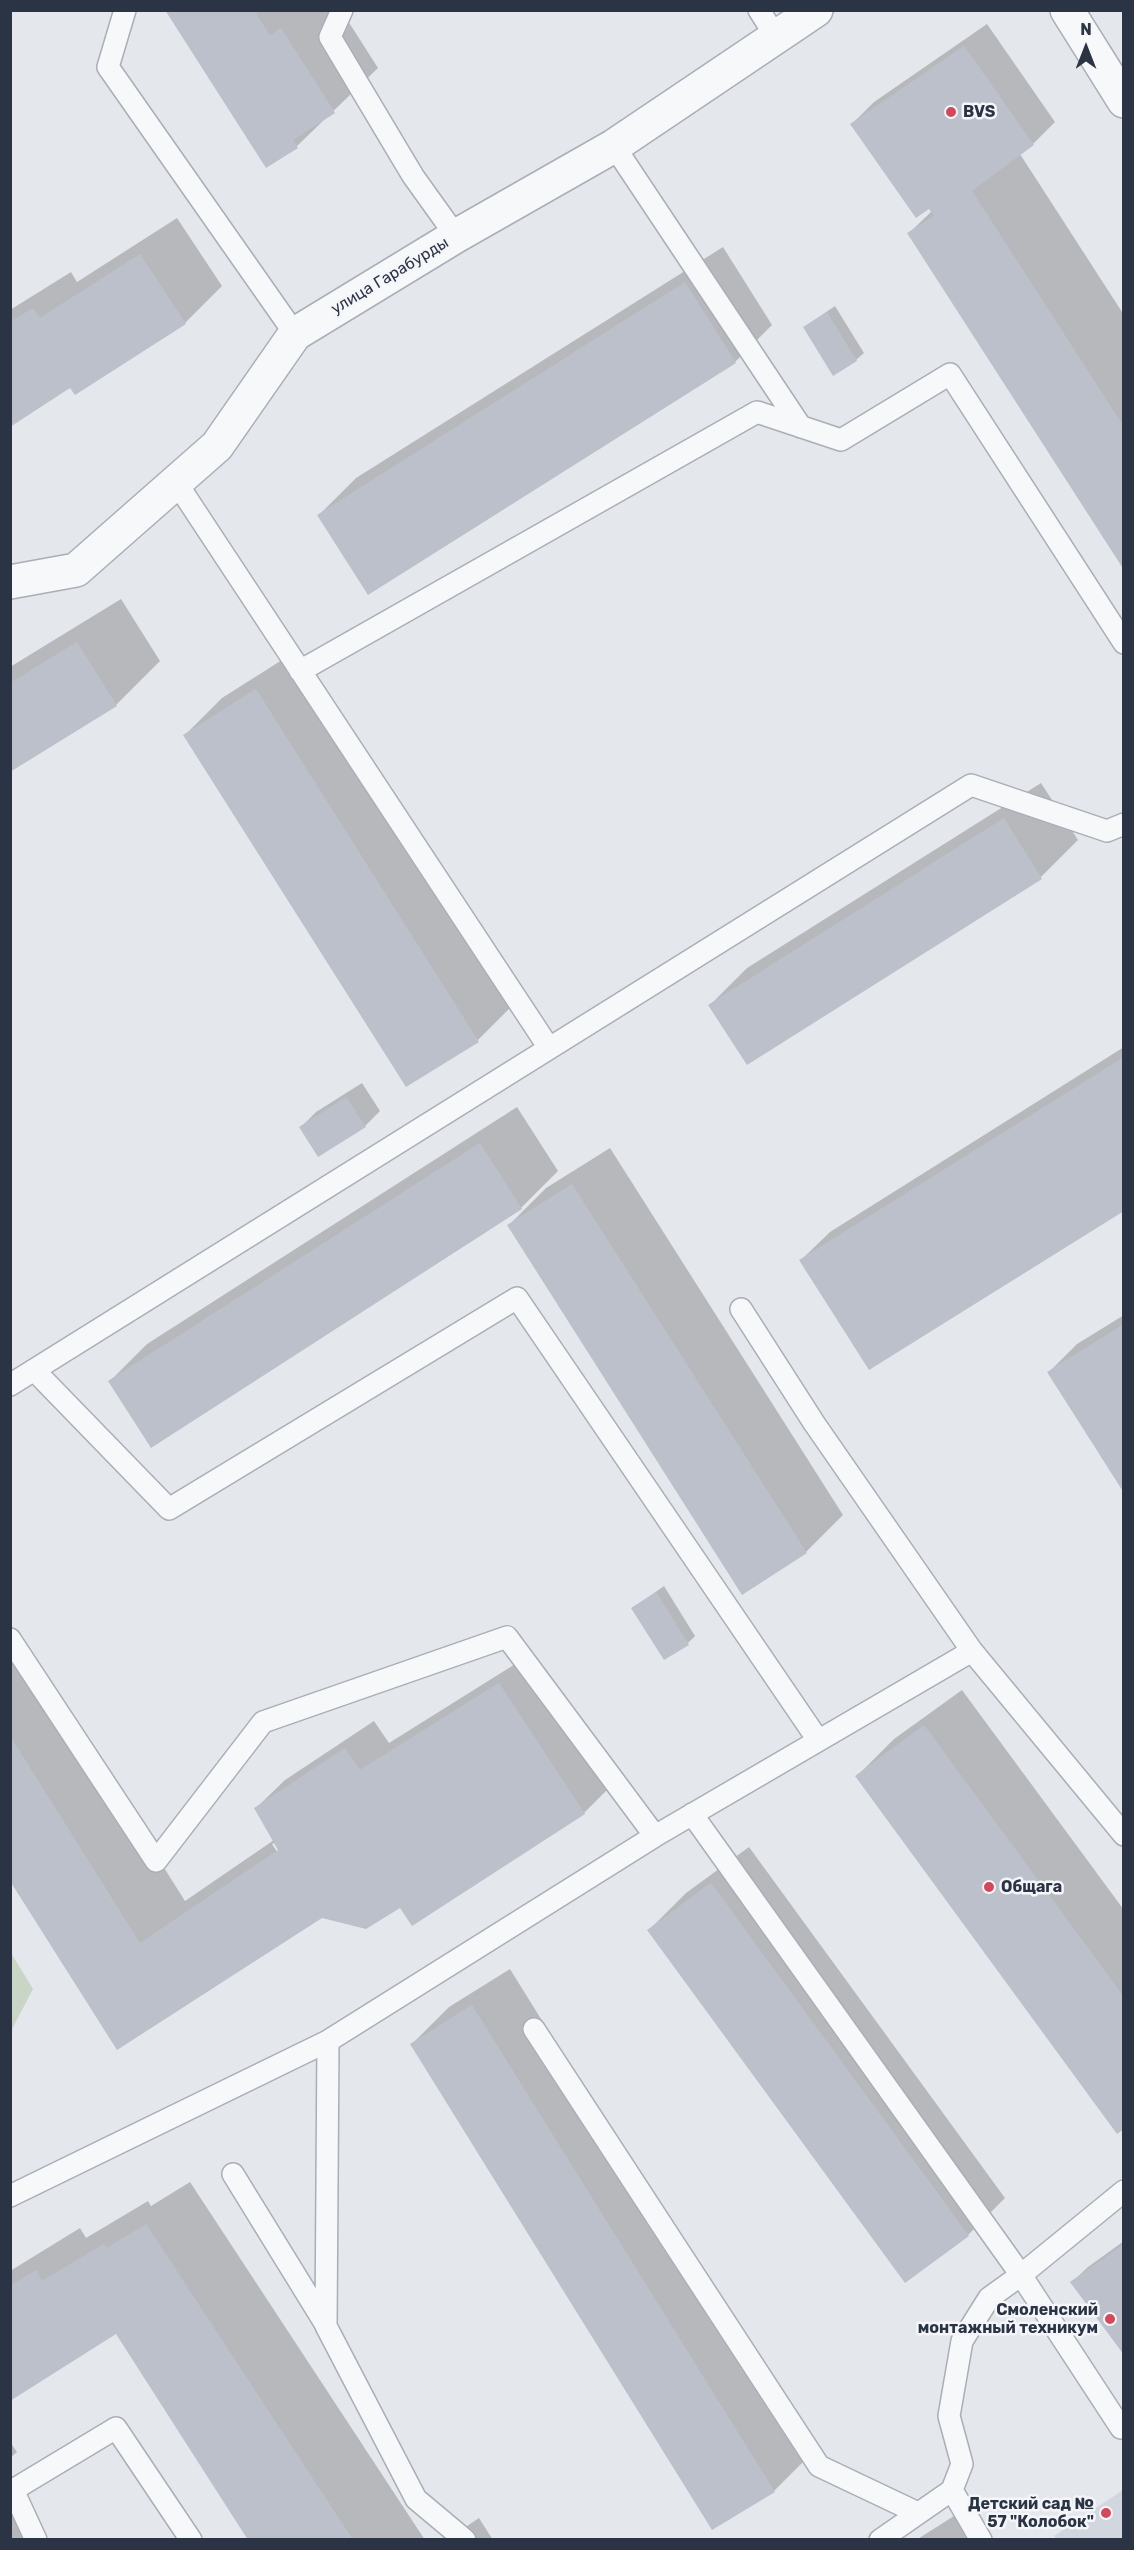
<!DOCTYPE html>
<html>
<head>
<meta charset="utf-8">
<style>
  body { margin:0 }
  #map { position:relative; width:1134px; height:2550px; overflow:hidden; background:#e4e7ec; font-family:Rubik,sans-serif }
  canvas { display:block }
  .frame { position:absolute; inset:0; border:12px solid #2b3445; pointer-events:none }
  .north { position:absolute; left:1056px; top:18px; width:60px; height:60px; -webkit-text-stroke:4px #f4f6f9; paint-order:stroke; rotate:0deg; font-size:16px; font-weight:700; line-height:24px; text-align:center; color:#2b3445 }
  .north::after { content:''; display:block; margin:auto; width:21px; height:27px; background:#2b3445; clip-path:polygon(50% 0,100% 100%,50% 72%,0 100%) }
</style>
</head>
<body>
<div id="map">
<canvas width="1134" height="2550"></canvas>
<div class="frame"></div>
<div class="north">N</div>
</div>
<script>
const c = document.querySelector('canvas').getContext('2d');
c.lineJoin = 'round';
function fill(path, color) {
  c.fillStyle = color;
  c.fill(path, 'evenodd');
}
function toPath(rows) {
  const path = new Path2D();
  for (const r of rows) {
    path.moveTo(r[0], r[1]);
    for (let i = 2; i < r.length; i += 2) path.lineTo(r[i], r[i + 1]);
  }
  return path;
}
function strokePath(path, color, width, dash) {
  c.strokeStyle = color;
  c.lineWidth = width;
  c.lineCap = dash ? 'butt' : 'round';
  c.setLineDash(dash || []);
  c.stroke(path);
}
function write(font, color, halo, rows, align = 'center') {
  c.font = font + ' Rubik,sans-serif';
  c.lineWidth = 5;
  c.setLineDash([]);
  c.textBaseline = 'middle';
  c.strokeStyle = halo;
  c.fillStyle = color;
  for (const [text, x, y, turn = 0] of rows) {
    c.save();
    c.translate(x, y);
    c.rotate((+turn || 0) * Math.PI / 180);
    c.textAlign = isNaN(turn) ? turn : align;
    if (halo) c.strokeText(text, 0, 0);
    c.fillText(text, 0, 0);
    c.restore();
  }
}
fill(toPath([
  [1123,2490,1123,2539,1057,2539,1054,2536]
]), '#d2d6de');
fill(toPath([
  [11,1953,33,1989,11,2031]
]), '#c9d6c5');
fill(toPath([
  [167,10,341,10,378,68,297,146,266,166],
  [987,24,1055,122,1033,144,1020,154,1124,315,1124,567,909,233,932,211,852,124,874,102],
  [177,218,222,286,185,323,71,386,10,425,10,310,71,272,77,282],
  [723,247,772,325,735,362,319,515,356,478],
  [835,306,864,353,856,360,804,327],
  [121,599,160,661,116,705,10,770,10,667],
  [293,653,515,1003,478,1040,407,1085,185,735,222,698],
  [1041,783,1078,840,1041,877,748,1063,710,1005,747,968],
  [1124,1047,1124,1209,801,1260,830,1232],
  [362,1083,380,1111,365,1126,301,1127,316,1112],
  [517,1107,558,1171,521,1208,110,1381,147,1344],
  [610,1148,843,1515,806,1552,509,1225,546,1188],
  [1124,1315,1124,1491,1049,1372,1077,1344],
  [664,1586,695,1636,688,1643,633,1608],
  [10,1623,185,1901,274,1840,256,1808,285,1780,374,1721,389,1743,528,1656,613,1784,584,1813,413,1924,400,1906,322,1917,118,2048,10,1878],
  [275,1843,314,1909,272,1844],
  [962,1690,1124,1910,1124,2127,857,1776,894,1739],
  [749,1847,1005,2198,968,2235,649,1930,686,1893],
  [510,1969,811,2454,774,2491,412,2044,449,2007],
  [190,2182,425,2540,249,2540,117,2332,10,2399,10,2271,80,2228,86,2238,148,2201,151,2206],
  [1124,2241,1124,2353,1072,2282,1088,2267],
  [10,2442,17,2452,10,2458],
  [10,2509,29,2540,10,2540],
  [954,2516,969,2540,916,2540],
  [479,2518,493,2540,446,2540]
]), '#0003');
fill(toPath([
  [165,10,254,10,270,36,281,28,335,113,293,140,298,148,266,168],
  [964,46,1034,145,970,192,972,191,1124,427,1124,570,907,233,934,216,929,209,916,218,850,124],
  [140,254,186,324,75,395,70,388,10,427,10,322,33,308,40,318],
  [685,282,736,363,368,595,317,515],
  [827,312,857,361,833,376,803,327],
  [77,642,117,706,10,772,10,683],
  [256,689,479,1042,406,1087,183,735],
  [1004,818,1042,879,747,1065,708,1005],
  [1124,1057,1124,1211,869,1370,799,1260],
  [346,1097,366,1127,318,1157,299,1127],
  [480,1143,522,1209,151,1448,108,1381],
  [572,1184,807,1553,742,1595,507,1225],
  [1124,1324,1124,1493,1047,1372],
  [656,1592,689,1645,664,1660,631,1608],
  [499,1683,585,1814,412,1926,400,1908,366,1929,322,1918,117,2050,10,1881,10,1736,140,1943,278,1850,254,1808,345,1748,360,1770],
  [924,1725,1124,1997,1124,2129,1117,2134,855,1776],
  [711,1883,969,2236,905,2283,647,1930],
  [472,2005,775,2492,712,2530,410,2044],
  [146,2224,353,2540,248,2540,116,2334,10,2401,10,2286,36,2270,42,2281,104,2244,107,2248],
  [1124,2244,1124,2355,1070,2282]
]), '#bbc0ca');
const service = toPath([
  [125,10,108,67,295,334],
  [342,10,330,37,413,176,456,236],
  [759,10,776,37],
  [614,146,801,427],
  [176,482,549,1048],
  [300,671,757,412,841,440,950,374,1124,643],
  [34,1370,169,1509,517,1298,818,1740],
  [10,1385,971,785,1107,831,1124,824],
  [10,1639,156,1861,263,1722,507,1637,655,1836],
  [972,1651,1124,1835],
  [692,1814,1021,2275,1121,2428],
  [534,2029,819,2466,918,2513],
  [233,2174,326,2325],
  [10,2196,328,2041],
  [952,2490,981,2540],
  [36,2540,13,2490,116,2428,191,2540],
  [465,2540,416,2499,326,2326,328,2041,655,1836,972,1651,814,1423,741,1309],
  [880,2540,952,2490,962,2464,949,2416,962,2341,989,2298,1021,2275,1124,2191]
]);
const minor = toPath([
  [10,582,76,570,217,446,295,334,456,236,614,146,816,10]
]);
const tertiary = toPath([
  [1067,10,1124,101]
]);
strokePath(service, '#a9aeb7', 24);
strokePath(minor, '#a9aeb7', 36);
strokePath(tertiary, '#a9aeb7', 36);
strokePath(service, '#f7f8fa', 21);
strokePath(minor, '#f7f8fa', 33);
strokePath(tertiary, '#f7f8fa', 33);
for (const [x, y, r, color] of [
  [951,112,6,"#d1495b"],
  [989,1887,6,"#d1495b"],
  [1110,2319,6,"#d1495b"],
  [1106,2513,6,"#d1495b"]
]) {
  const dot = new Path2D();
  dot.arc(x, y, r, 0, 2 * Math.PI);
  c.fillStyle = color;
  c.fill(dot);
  strokePath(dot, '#f4f6f9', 2);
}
write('bold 16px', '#2b3445', '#f4f6f9', [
  ["BVS",963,112],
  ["Общага",1001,1887],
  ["Смоленский",1098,2310,"right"],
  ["монтажный техникум",1098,2328,"right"],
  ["Детский сад №",1094,2504,"right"],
  ["57 \"Колобок\"",1094,2522,"right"]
], 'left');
write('16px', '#2b3445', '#f4f6f9', [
  ["улица Гарабурды",390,276,-31]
]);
</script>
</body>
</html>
